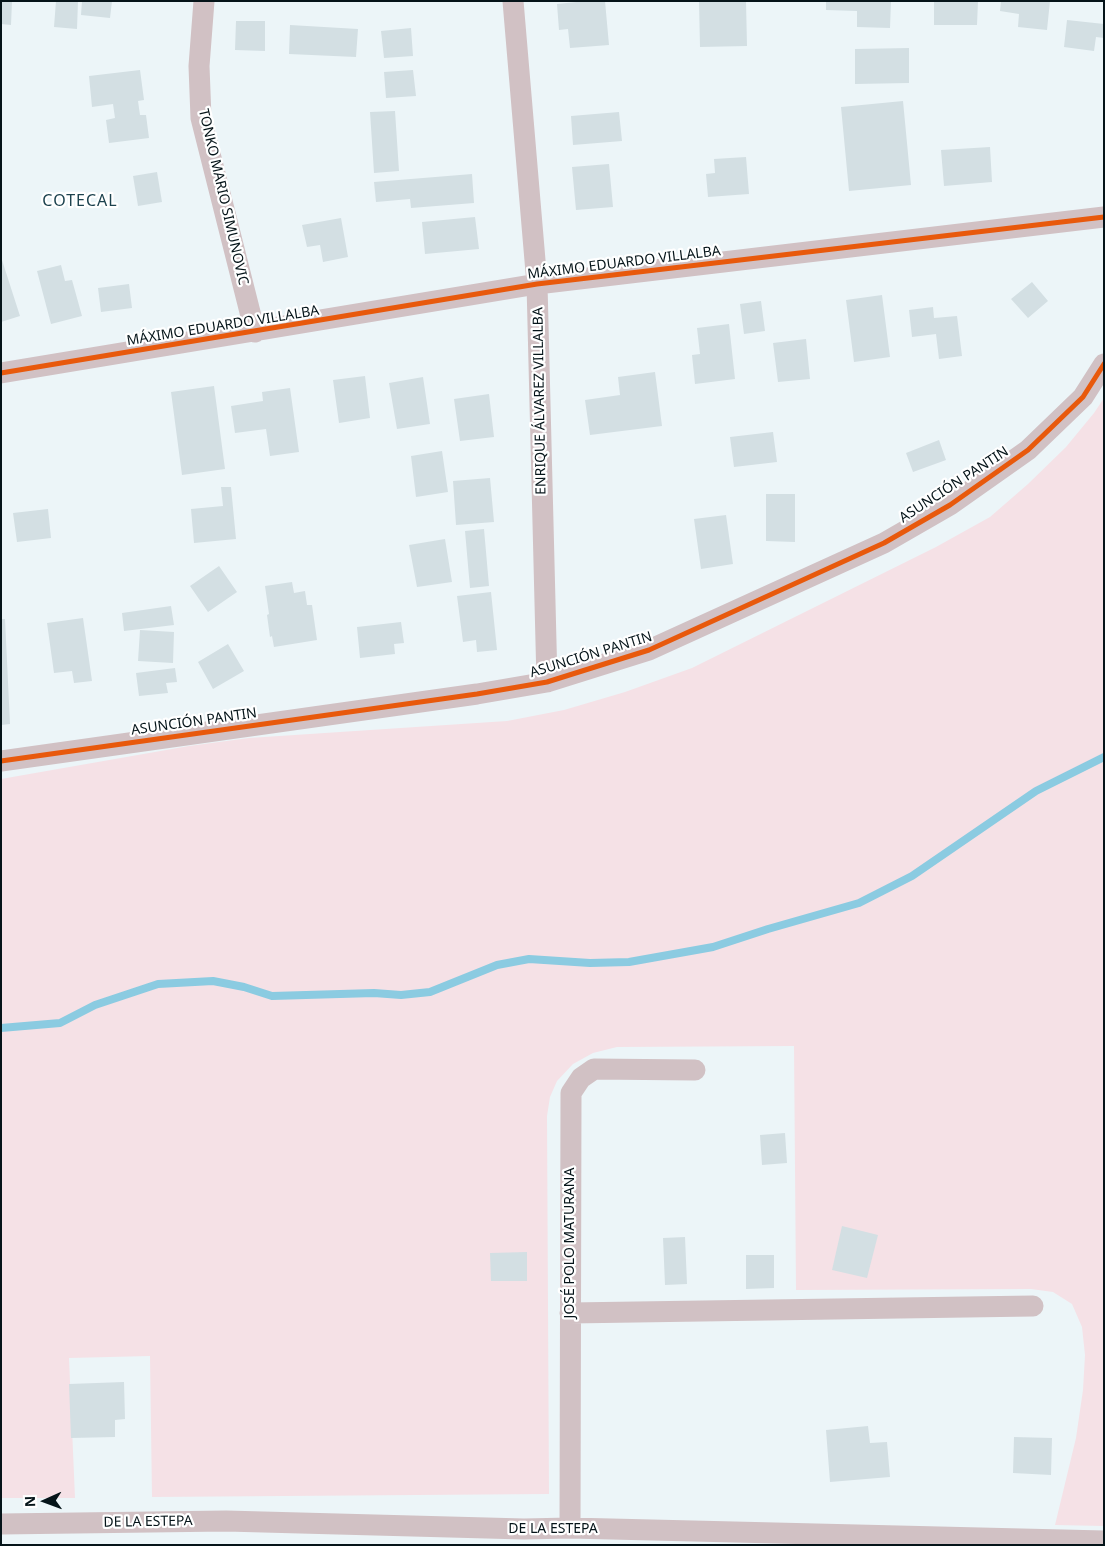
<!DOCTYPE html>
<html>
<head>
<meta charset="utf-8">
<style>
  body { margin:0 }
  #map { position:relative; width:1105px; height:1546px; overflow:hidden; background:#ecf5f8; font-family:"Noto Sans",sans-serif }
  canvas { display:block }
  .frame { position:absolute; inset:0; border:2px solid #051419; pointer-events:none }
  .north { position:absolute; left:20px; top:1476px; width:50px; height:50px; -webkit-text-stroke:4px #fff; paint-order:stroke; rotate:268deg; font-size:14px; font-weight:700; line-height:20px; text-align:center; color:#051419 }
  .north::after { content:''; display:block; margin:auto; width:18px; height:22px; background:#051419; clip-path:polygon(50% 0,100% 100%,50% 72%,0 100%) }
</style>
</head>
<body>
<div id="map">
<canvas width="1105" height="1546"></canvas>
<div class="frame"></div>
<div class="north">N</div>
</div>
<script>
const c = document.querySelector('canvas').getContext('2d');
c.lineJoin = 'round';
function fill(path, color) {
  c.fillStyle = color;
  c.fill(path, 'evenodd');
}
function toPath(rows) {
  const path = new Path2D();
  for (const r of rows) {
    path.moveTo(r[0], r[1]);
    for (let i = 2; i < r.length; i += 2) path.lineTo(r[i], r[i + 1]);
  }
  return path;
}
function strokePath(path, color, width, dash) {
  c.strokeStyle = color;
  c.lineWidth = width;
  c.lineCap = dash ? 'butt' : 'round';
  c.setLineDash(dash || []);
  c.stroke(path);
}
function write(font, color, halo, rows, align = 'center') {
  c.font = font + ' "Noto Sans",sans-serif';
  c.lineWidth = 4.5;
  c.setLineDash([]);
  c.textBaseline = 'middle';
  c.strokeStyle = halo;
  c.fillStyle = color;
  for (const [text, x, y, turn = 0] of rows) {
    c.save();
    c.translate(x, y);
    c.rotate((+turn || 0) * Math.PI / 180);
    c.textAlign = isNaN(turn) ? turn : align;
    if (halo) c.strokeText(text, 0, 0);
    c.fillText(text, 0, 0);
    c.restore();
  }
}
fill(toPath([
  [1104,398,1104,1526,1055,1525,1076,1438,1083,1390,1085,1355,1082,1327,1072,1304,1053,1292,1031,1289,796,1290,794,1046,617,1047,593,1053,573,1064,557,1081,550,1097,547,1116,549,1494,152,1497,150,1356,69,1358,75,1498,1,1498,1,779,189,746,249,738,507,721,564,710,625,692,692,668,936,547,990,517,1028,484,1066,447,1094,413]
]), '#f5e1e6');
strokePath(toPath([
  [1,1028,60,1023,95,1005,158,984,213,981,244,987,272,996,374,993,401,995,430,992,497,965,529,959,590,963,629,962,713,947,768,929,859,903,912,876,1036,791,1104,757]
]), '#8bcbe1', 8);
fill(toPath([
  [1,1,12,1,11,25,1,24],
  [56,1,78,1,77,29,54,27],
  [82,1,112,1,110,18,81,15],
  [586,1,605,1,609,45,570,48,568,29,559,30,557,4],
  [699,1,746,1,747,46,700,47],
  [826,1,891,1,890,28,857,27,857,11,826,10],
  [934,1,978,1,977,25,934,25],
  [1001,1,1050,1,1047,30,1018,27,1019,14,1000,11],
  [1067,20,1104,24,1104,38,1096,37,1094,51,1064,47],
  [236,21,265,21,265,51,235,50],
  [290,25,358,29,356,57,289,54],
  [411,28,413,56,384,58,381,31],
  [909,48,909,83,855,84,855,49],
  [140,70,144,100,138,101,140,115,146,115,149,138,109,143,106,120,115,118,113,104,92,107,89,76],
  [413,70,416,96,386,98,384,72],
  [903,101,911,185,849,191,841,107],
  [395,111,399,171,374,173,370,112],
  [619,112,622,141,573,145,571,116],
  [990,147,992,182,944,186,941,150],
  [746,157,749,194,708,197,706,174,715,173,714,159],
  [609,164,613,207,576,210,572,167],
  [157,172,162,202,138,206,133,176],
  [472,174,474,203,411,208,410,199,376,202,374,182],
  [475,217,479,249,425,254,422,222],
  [341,218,348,257,323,262,320,245,307,247,302,225],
  [1,257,20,316,1,322],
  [61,265,65,281,72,280,82,316,51,324,37,271],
  [1032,282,1048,301,1028,318,1011,299],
  [129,284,132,308,101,312,98,288],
  [882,295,890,357,854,362,846,300],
  [761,301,765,331,744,334,740,304],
  [933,307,934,318,957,316,962,356,939,359,936,334,912,337,909,310],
  [729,324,735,379,695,384,692,355,700,354,697,328],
  [806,339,810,379,778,382,773,343],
  [655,372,662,426,590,435,585,400,620,395,618,377],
  [365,376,370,418,339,423,333,380],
  [423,377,430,424,397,429,389,383],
  [214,386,225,469,182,475,171,392],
  [290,388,299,452,270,456,266,429,235,433,231,406,263,401,262,392],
  [489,394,494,437,460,441,454,399],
  [773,432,777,462,734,467,730,437],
  [939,440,946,460,913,472,906,453],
  [442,451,448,492,416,497,411,456],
  [490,478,494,522,456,525,453,481],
  [221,487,231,487,236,539,194,543,191,509,223,506],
  [766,494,795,494,795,542,766,541],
  [48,509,51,538,17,542,13,513],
  [726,515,733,564,701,569,694,519],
  [484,529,489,586,470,588,465,531],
  [445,539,452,582,417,587,409,545],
  [219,566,237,592,208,612,190,586],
  [292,582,294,593,305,591,307,605,312,605,317,640,274,647,272,636,270,637,267,615,269,614,265,586],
  [491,592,497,650,477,652,476,640,463,642,457,596],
  [171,606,174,625,124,631,122,613],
  [83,618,92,681,74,683,72,671,54,673,47,623],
  [1,619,5,619,10,724,1,725],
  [401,622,404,643,394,644,395,654,360,658,357,627],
  [140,630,174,632,173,663,138,661],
  [228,644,244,671,213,689,198,662],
  [175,668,177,682,166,683,168,693,139,696,136,673],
  [785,1133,787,1163,762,1165,760,1135],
  [842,1226,878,1235,867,1278,832,1270],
  [685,1237,687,1284,665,1285,663,1238],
  [527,1252,527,1281,491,1281,490,1253],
  [746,1255,774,1255,774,1288,746,1289],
  [124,1382,125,1419,115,1420,115,1437,71,1438,69,1384],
  [868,1426,870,1443,887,1442,890,1477,830,1482,826,1430],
  [1014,1437,1052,1438,1051,1475,1013,1473]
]), '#d3dfe3');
strokePath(toPath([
  [204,1,199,66,201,118,255,332],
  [513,1,537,284,547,682],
  [1,373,537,284,1104,217],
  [1,761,477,694,547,682,649,650,884,543,950,505,1028,450,1083,397,1104,364],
  [570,1313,1033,1306],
  [1,1524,226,1521,524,1529,570,1528,1104,1541],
  [570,1528,571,1093,581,1078,594,1069,695,1070]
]), '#d1c1c4', 21);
strokePath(toPath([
  [1,373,537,284,1104,217],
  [1,761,477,694,547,682,649,650,884,543,950,505,1028,450,1083,397,1104,364]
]), '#e8590c', 5);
write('14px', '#051419', '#fff', [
  ["TONKO MARIO SIMUNOVIC",223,197,77],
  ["MÁXIMO EDUARDO VILLALBA",624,263,-7],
  ["MÁXIMO EDUARDO VILLALBA",223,326,-9],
  ["ENRIQUE ÁLVAREZ VILLALBA",540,401,-91],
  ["ASUNCIÓN PANTIN",954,485,-33],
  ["ASUNCIÓN PANTIN",591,655,-17],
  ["ASUNCIÓN PANTIN",194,722,-8],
  ["JOSÉ POLO MATURANA",570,1243,-90],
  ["DE LA ESTEPA",148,1522,-1],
  ["DE LA ESTEPA",553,1529]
]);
c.letterSpacing = '1px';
write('16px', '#1c424e', '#fff', [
  ["COTECAL",80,201]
]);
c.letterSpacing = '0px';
</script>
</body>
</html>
